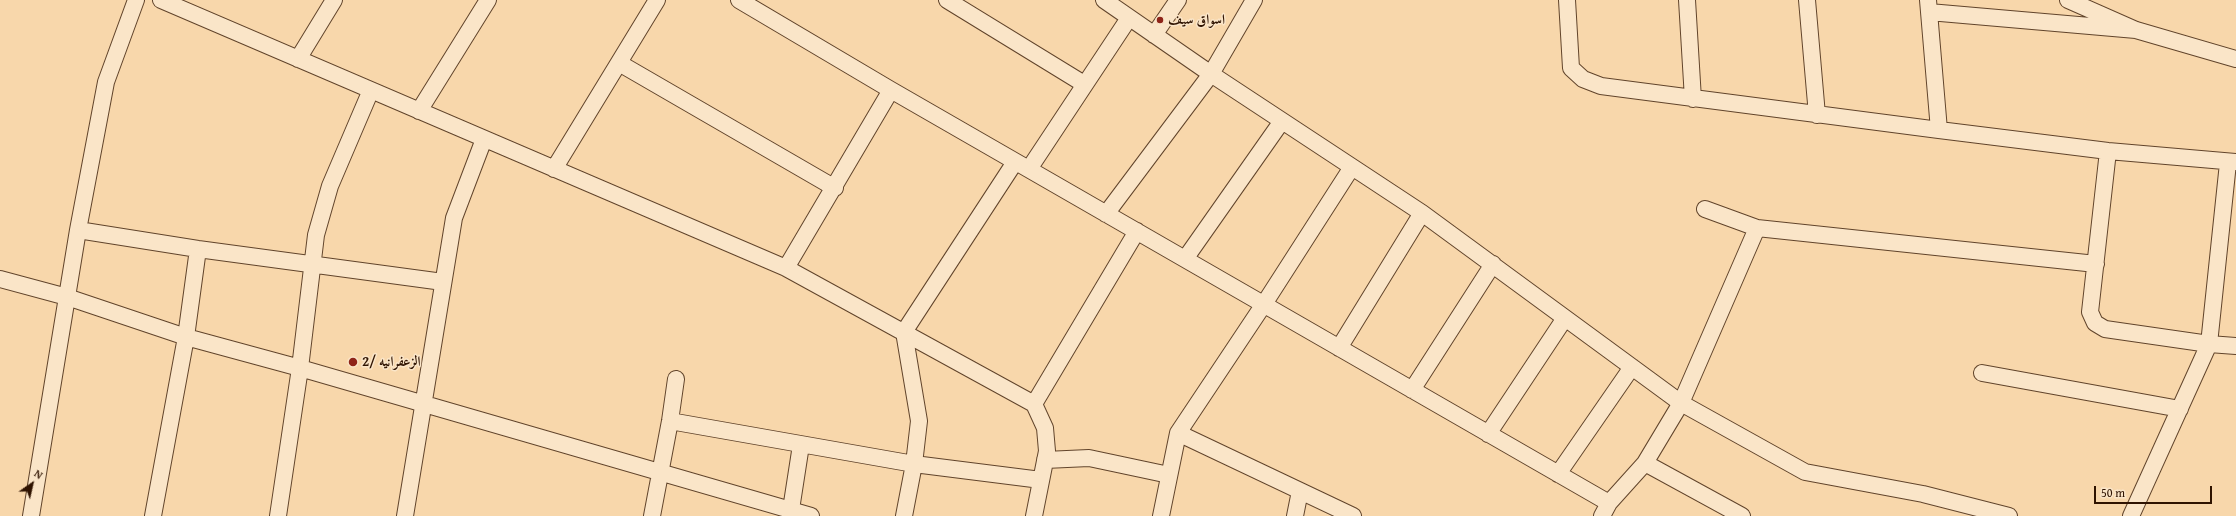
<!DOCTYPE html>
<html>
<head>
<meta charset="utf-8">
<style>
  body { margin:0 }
  #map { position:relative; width:2236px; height:516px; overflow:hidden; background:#f8d7ab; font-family:"Gentium Book Plus",serif }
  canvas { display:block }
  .north { position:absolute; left:12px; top:464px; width:40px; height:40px; -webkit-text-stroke:3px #fae5c8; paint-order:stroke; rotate:34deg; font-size:11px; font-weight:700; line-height:16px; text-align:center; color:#2f1300 }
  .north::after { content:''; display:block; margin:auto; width:14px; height:18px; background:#2f1300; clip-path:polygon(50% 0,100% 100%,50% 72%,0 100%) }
  .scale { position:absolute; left:2094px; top:486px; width:118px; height:18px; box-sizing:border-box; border:2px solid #2f1300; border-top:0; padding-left:5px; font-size:12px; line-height:14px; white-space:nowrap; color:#2f1300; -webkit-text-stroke:3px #fae5c8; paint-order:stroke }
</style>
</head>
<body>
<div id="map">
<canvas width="2236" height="516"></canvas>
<div class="north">N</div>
<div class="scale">50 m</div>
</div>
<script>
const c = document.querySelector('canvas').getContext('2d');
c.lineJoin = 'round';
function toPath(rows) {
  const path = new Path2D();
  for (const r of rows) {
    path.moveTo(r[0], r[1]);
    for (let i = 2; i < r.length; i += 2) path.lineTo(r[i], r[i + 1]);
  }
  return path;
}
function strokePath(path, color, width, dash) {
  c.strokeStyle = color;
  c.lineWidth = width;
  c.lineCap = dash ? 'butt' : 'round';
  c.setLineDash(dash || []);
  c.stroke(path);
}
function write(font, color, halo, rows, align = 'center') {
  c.font = font + ' "Gentium Book Plus",Amiri,serif';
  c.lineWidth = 3;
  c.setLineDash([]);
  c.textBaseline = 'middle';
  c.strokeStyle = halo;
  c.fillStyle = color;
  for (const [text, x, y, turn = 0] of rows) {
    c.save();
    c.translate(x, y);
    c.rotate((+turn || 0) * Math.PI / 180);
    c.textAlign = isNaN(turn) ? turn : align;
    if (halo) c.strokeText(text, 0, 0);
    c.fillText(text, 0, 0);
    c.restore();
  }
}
const minor = toPath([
  [161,0,786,268,1034,404,1045,428,1047,451,1034,516],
  [739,0,891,90,1609,503],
  [947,0,1084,84],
  [1104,0,1211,74,1422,213,1681,403,1805,472,1923,494,2009,516],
  [1567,0,1571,68,1583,79,1601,86,1939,130,2108,151,2236,162],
  [1687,0,1693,99],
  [1807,0,1817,115],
  [1928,0,1939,130],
  [2068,0,2136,30,2236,59],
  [1929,12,2136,30],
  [1154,35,1178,0],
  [298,59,334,0],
  [619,63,835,188],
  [419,111,488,0],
  [2108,151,2090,312,2095,323,2105,329,2209,344,2236,346],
  [554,169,657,0],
  [1029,169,1129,18],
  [1705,209,1757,228,2096,264],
  [1106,214,1211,74,1254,0],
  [78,230,198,249,443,282],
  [1185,259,1282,121],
  [786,268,891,90],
  [0,279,67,297,186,337,300,368,811,516],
  [1339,348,1422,213],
  [1982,373,2180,409],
  [1412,390,1493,264],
  [1034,404,1137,231],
  [670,421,914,464,1041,480],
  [1178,433,1353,516],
  [1488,434,1565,318],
  [1045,460,1089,458,1169,475],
  [1645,463,1742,516],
  [1558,474,1632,367],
  [31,516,78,230,106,82,136,0],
  [153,516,186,337,198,249],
  [278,516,300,368,316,235,330,186,371,90],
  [405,516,454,218,484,139],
  [652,516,670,421,676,379],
  [790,516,801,445],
  [904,516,914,464,919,421,904,332,1015,162],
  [1161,516,1178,433,1264,304,1352,167],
  [1295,516,1300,491],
  [1602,516,1609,503,1645,463,1681,403,1757,228],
  [2131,516,2209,344,2228,163]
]);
strokePath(minor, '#61442b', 18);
strokePath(minor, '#fae5c8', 16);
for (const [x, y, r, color] of [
  [1160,20,4,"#8f2418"],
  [353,362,5,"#8f2418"]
]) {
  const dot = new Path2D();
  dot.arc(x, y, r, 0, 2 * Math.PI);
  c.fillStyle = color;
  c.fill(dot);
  strokePath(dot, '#fae5c8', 1.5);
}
write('bold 14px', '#2f1300', '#fae5c8', [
  ["اسواق سيف",1168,20],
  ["الزعفرانيه /2",362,362]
], 'left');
</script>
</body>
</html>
